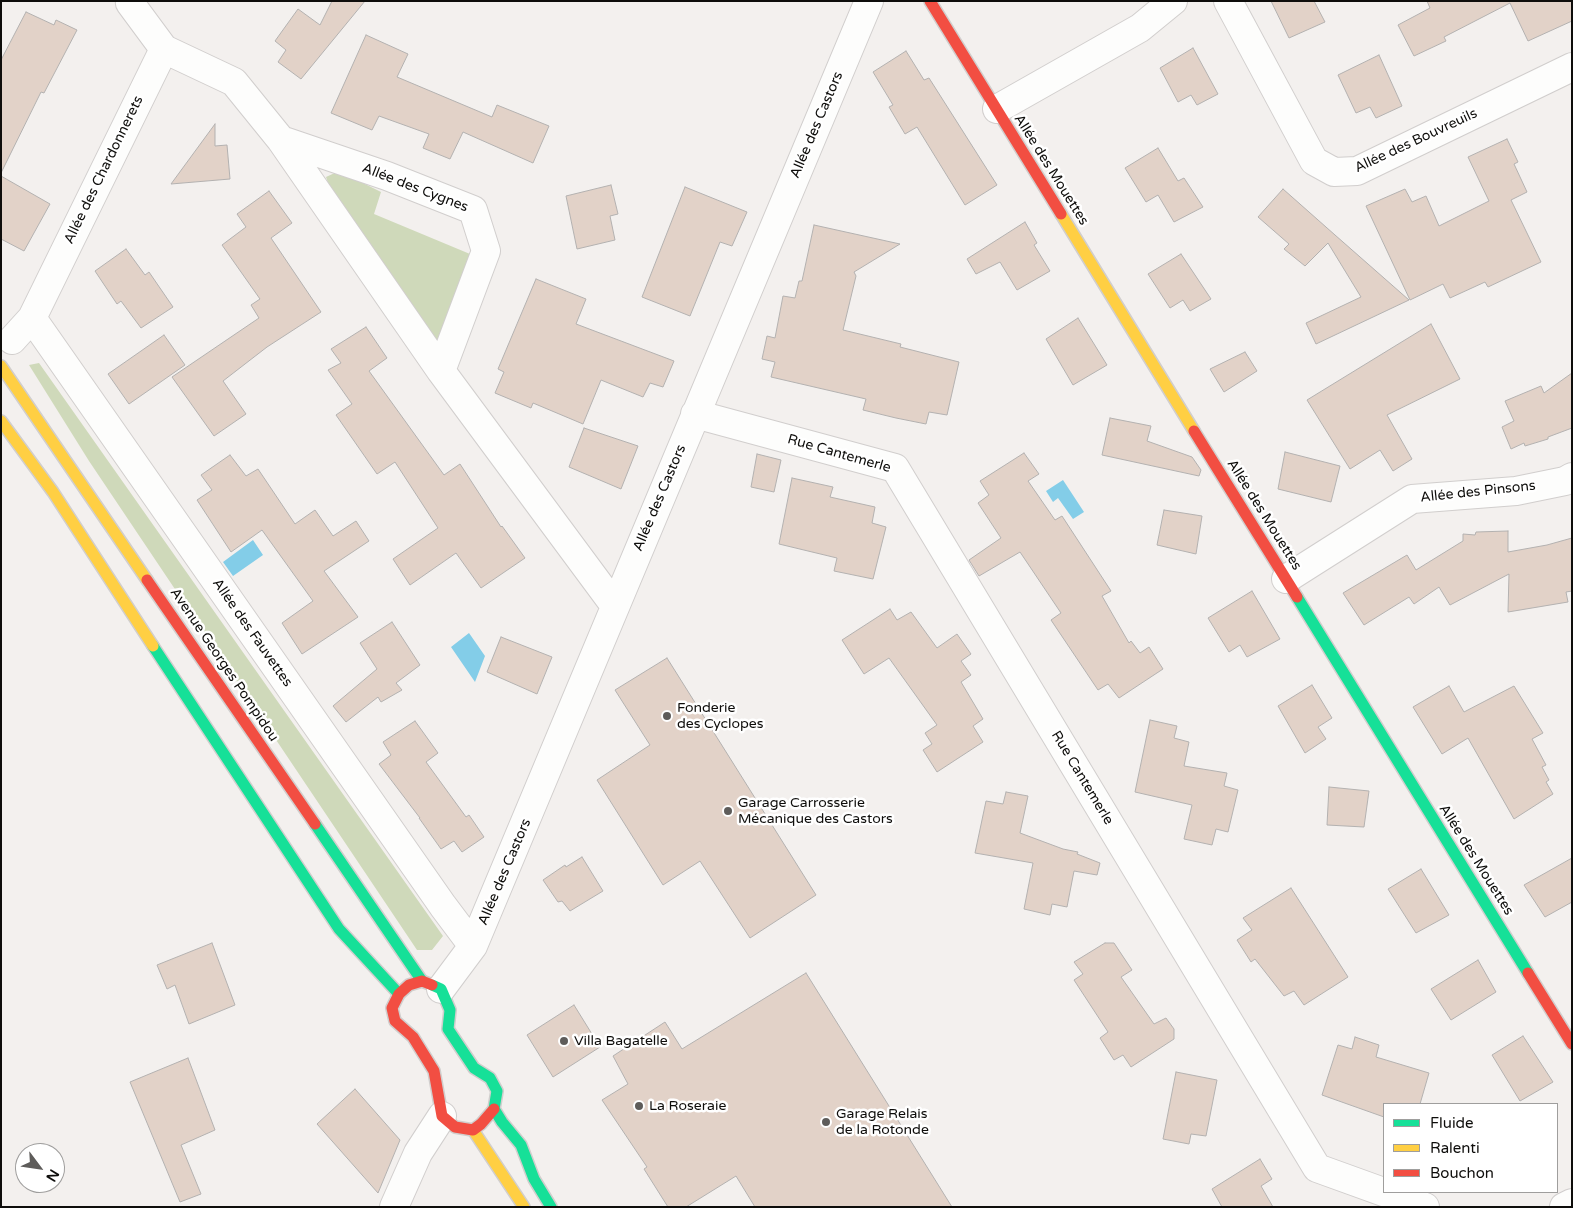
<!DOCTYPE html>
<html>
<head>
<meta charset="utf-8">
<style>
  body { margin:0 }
  #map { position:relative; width:1573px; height:1208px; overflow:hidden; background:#f3f0ee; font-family:"Varela Round",sans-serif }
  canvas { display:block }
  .frame { position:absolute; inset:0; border:2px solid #0e0d0b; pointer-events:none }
  .legend { position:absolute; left:1383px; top:1103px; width:175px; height:90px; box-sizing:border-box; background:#fff; border:1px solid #9f9e9d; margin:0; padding:6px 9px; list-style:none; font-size:15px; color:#0e0d0b }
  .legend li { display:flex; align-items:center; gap:10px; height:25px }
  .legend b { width:25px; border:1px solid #9f9e9d }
  .north { position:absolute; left:15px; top:1143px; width:50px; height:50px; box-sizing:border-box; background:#fff; border:1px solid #9f9e9d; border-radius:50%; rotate:121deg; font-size:14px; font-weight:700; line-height:20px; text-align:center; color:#0e0d0b }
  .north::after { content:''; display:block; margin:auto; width:18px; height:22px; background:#5e5c5a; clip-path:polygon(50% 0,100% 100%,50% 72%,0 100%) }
</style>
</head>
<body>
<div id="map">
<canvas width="1573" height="1208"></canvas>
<div class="frame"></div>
<ul class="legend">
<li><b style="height:6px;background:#16e098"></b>Fluide</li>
<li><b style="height:6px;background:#ffcf43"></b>Ralenti</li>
<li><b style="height:6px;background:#f24e42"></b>Bouchon</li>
</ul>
<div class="north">N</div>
</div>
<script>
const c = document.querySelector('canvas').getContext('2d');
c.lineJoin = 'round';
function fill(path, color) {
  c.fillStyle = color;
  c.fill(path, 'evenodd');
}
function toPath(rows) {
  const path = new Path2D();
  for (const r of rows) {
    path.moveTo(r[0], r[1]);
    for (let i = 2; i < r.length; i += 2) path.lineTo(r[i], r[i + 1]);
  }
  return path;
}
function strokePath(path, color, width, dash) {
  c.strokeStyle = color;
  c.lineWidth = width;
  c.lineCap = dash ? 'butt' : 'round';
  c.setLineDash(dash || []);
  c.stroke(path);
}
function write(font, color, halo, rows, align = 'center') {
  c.font = font + ' "Varela Round",sans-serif';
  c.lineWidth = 5;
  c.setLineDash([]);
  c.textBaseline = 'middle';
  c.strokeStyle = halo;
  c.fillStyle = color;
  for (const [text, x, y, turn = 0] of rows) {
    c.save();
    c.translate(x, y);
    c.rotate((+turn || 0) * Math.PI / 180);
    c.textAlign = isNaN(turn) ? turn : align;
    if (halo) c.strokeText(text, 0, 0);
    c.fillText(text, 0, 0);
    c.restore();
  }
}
fill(toPath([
  [339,171,381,192,374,214,470,254,438,345,331,192,326,177],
  [39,363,443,936,432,950,417,950,89,461,29,365]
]), '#cfd9ba');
fill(toPath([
  [1063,480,1084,512,1073,519,1058,498,1053,502,1046,491],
  [253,540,263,555,233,576,223,562],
  [469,633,485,656,475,682,451,647]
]), '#83cde8');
const building = toPath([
  [332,1,365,1,301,79,278,62,286,50,275,41,298,9,320,25,332,1],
  [1271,1,1314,1,1325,22,1289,38,1271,1],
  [1427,1,1572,1,1572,21,1528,41,1510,3,1444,37,1446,41,1414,56,1398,25,1430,8,1427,1],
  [26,12,54,25,56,20,77,30,44,93,41,92,1,173,1,60,26,12],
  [366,35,408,54,397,77,492,117,497,105,549,126,533,163,463,132,450,159,423,148,429,134,379,116,372,130,331,113,366,35],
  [1193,48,1218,94,1197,105,1191,95,1178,102,1160,68,1193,48],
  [906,51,924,80,929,78,997,185,965,205,917,127,905,134,889,107,893,105,873,72,906,51],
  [1379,55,1402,106,1376,118,1370,107,1356,113,1338,75,1379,55],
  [215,124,215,146,227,145,230,179,171,184,215,124],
  [1507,139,1518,162,1514,164,1527,192,1511,200,1541,262,1488,287,1485,282,1450,298,1443,284,1410,300,1366,206,1405,189,1412,202,1426,196,1439,226,1489,201,1468,157,1507,139],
  [1158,148,1178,181,1184,178,1203,207,1174,222,1158,195,1146,202,1125,168,1158,148],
  [1,176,50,204,24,251,1,239,1,176],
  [611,185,618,214,610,216,615,240,577,249,566,196,611,185],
  [685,187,747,212,732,246,720,242,690,316,642,297,685,187],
  [1283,189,1335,235,1409,300,1316,344,1306,323,1361,297,1328,243,1305,266,1284,249,1289,244,1258,217,1283,189],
  [269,191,292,223,271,238,321,312,267,347,223,381,246,414,214,436,172,377,259,318,251,305,260,299,222,245,246,227,237,214,269,191],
  [1025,222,1037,243,1034,245,1050,271,1017,290,1000,262,976,274,967,259,1025,222],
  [814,225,900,244,854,272,856,276,843,330,901,344,900,347,959,362,947,415,929,412,926,424,896,418,863,410,866,399,771,377,775,362,762,359,767,336,775,338,783,296,795,298,799,281,802,281,814,225],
  [126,249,145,275,149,272,173,307,141,328,121,301,117,304,95,271,126,249],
  [1181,254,1211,299,1190,311,1183,300,1170,308,1148,274,1181,254],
  [536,279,586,299,576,324,674,361,663,387,650,383,643,397,601,380,583,424,533,403,531,408,495,393,504,372,498,369,536,279],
  [1078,318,1107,365,1073,385,1046,339,1078,318],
  [1431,324,1460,379,1387,415,1412,459,1393,471,1380,450,1350,469,1307,400,1431,324],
  [366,327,387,358,369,371,444,475,460,464,501,527,502,526,525,558,481,588,456,553,410,585,393,559,438,528,395,462,377,474,336,415,352,404,328,370,341,363,331,349,366,327],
  [164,335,185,365,129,404,108,374,164,335],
  [1245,352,1257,371,1224,392,1210,369,1245,352],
  [1572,373,1572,428,1548,437,1548,439,1525,446,1524,443,1511,449,1502,427,1514,421,1505,401,1541,386,1544,393,1572,373],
  [1110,418,1151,426,1147,441,1192,457,1201,470,1199,476,1102,455,1110,418],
  [584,428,638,446,621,489,569,467,584,428],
  [1285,452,1340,466,1331,502,1278,489,1285,452],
  [1024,453,1039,474,1028,481,1055,520,1062,516,1111,591,1102,596,1129,643,1131,641,1140,653,1149,647,1163,669,1119,698,1108,684,1098,690,1051,620,1061,613,1020,552,979,576,969,560,1001,538,978,503,989,495,980,481,1024,453],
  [757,454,781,460,774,492,751,487,757,454],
  [230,455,246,476,258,469,295,524,315,510,333,536,356,521,369,541,324,571,358,617,302,654,282,623,313,601,262,530,231,552,197,500,212,490,201,475,230,455],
  [792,478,833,487,830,497,875,507,872,523,886,527,873,579,834,571,837,558,779,544,792,478],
  [1164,510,1202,516,1196,554,1157,545,1164,510],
  [1508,531,1508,552,1547,545,1572,538,1572,591,1566,592,1568,602,1508,612,1509,574,1450,605,1439,587,1414,604,1409,597,1364,625,1343,593,1407,555,1416,570,1463,541,1463,534,1475,535,1476,532,1508,531],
  [1252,591,1280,639,1247,657,1240,645,1229,652,1208,618,1252,591],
  [890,609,897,620,911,612,937,648,957,634,971,654,961,661,971,675,961,682,983,719,973,726,983,742,937,772,923,750,932,744,925,733,937,725,889,658,864,674,842,640,890,609],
  [392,622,420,665,396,683,402,690,381,702,378,697,346,722,333,706,377,669,360,643,392,622],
  [501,637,552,657,537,694,487,672,501,637],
  [667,658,816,895,750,938,700,861,663,885,597,780,650,745,615,690,667,658],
  [1312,685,1332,718,1318,727,1326,739,1305,753,1278,706,1312,685],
  [1449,686,1464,712,1514,686,1543,733,1532,739,1546,765,1542,767,1549,780,1546,782,1553,794,1514,819,1468,738,1442,754,1413,707,1449,686],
  [1150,720,1177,726,1174,738,1189,742,1184,766,1227,773,1224,786,1238,790,1228,832,1216,829,1212,845,1184,839,1192,805,1135,792,1150,720],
  [415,721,438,753,426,762,466,817,469,815,484,837,462,852,454,841,441,849,419,818,420,818,379,764,391,755,383,742,415,721],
  [1329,787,1369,791,1364,827,1327,825,1329,787],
  [1006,792,1028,796,1020,833,1063,849,1078,852,1077,854,1100,863,1097,875,1074,871,1067,907,1052,904,1050,915,1024,909,1033,863,975,853,986,801,1003,804,1006,792],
  [582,857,603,891,570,911,562,901,558,902,543,880,565,865,566,867,582,857],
  [1572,858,1572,902,1545,917,1524,885,1572,858],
  [1421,869,1449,915,1416,933,1388,889,1421,869],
  [1291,888,1348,977,1304,1005,1294,991,1284,996,1255,959,1251,962,1237,940,1252,930,1243,918,1291,888],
  [212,943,235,1005,189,1024,175,985,167,989,157,965,212,943],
  [1105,943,1114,943,1132,970,1121,977,1154,1024,1166,1018,1174,1029,1174,1039,1131,1067,1123,1055,1114,1060,1100,1038,1108,1032,1074,980,1083,974,1074,962,1105,943],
  [1478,960,1496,992,1451,1020,1431,989,1478,960],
  [806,973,952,1207,755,1207,736,1176,686,1207,668,1207,644,1169,647,1167,602,1100,628,1084,613,1056,665,1022,682,1049,806,973],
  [574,1005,600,1047,553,1077,527,1035,574,1005],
  [1523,1036,1553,1082,1520,1101,1492,1055,1523,1036],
  [1355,1037,1379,1045,1376,1057,1429,1073,1420,1104,1384,1104,1384,1117,1322,1095,1338,1045,1352,1049,1355,1037],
  [188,1058,215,1130,181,1145,201,1194,180,1202,130,1082,188,1058],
  [1176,1072,1217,1080,1206,1136,1191,1134,1189,1144,1163,1139,1176,1072],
  [355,1089,400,1140,378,1193,317,1124,355,1089],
  [1260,1159,1272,1179,1261,1186,1273,1207,1222,1207,1212,1189,1260,1159]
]);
fill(building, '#e2d2c8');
strokePath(building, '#b3b1b0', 1);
const street = toPath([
  [1228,1,1314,161,1334,172,1357,171,1572,67],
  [164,49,234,82,281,140,441,371,615,606],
  [997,109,1140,28,1173,1],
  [281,140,387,176,473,210,486,251,441,371],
  [32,318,443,906,473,946],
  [12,340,32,318,164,49,130,3,131,1],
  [695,414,895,468,1317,1168,1425,1207],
  [1286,579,1412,499,1516,491,1565,481,1572,477],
  [441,989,473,946,869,1],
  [394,1207,418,1153,442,1116],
  [1564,1207,1572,1203]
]);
const fast = toPath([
  [1297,597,1528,973],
  [153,646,339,929,399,994],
  [315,824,422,981],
  [432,985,441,989,450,1010,448,1029,474,1068,490,1078,497,1091,494,1109,502,1122,521,1145,534,1179,551,1207]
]);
const slow = toPath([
  [1061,214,1194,431],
  [1,366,147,580],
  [1,421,53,492,153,646],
  [473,1130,524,1207]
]);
const jam = toPath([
  [930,1,1061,214],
  [1194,431,1297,597],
  [147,580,315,824],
  [1528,973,1572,1044],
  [432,985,422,981,409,985,399,994,392,1008,395,1021,413,1037,434,1071,442,1116,455,1127,473,1130,481,1124,494,1109]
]);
strokePath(street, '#d1cecd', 30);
strokePath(fast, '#d1cecd', 14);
strokePath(slow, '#d1cecd', 14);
strokePath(jam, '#d1cecd', 14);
strokePath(street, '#fdfdfc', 28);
strokePath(fast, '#16e098', 11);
strokePath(slow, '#ffcf43', 11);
strokePath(jam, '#f24e42', 11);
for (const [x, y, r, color] of [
  [667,716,5,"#5e5c5a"],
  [728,811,5,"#5e5c5a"],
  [564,1041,5,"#5e5c5a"],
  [639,1106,5,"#5e5c5a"],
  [826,1122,5,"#5e5c5a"]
]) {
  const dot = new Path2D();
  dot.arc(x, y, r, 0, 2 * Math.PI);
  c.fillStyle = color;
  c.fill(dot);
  strokePath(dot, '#fff', 2);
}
write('14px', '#0e0d0b', '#fff', [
  ["Allée des Castors",817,125,-67],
  ["Allée des Bouvreuils",1416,141,-25],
  ["Allée des Chardonnerets",104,170,-64],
  ["Allée des Mouettes",1051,170,58],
  ["Allée des Cygnes",415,188,21],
  ["Rue Cantemerle",839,454,16],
  ["Allée des Pinsons",1478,492,-6],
  ["Allée des Castors",660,498,-67],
  ["Allée des Mouettes",1264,515,58],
  ["Allée des Fauvettes",252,633,55],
  ["Avenue Georges Pompidou",224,665,56],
  ["Rue Cantemerle",1082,778,59],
  ["Allée des Mouettes",1476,860,58],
  ["Allée des Castors",505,872,-67]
]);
write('14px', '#0e0d0b', '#fff', [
  ["Fonderie",677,708],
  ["des Cyclopes",677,724],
  ["Garage Carrosserie",738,803],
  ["Mécanique des Castors",738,819],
  ["Villa Bagatelle",574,1041],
  ["La Roseraie",649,1106],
  ["Garage Relais",836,1114],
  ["de la Rotonde",836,1130]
], 'left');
</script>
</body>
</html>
